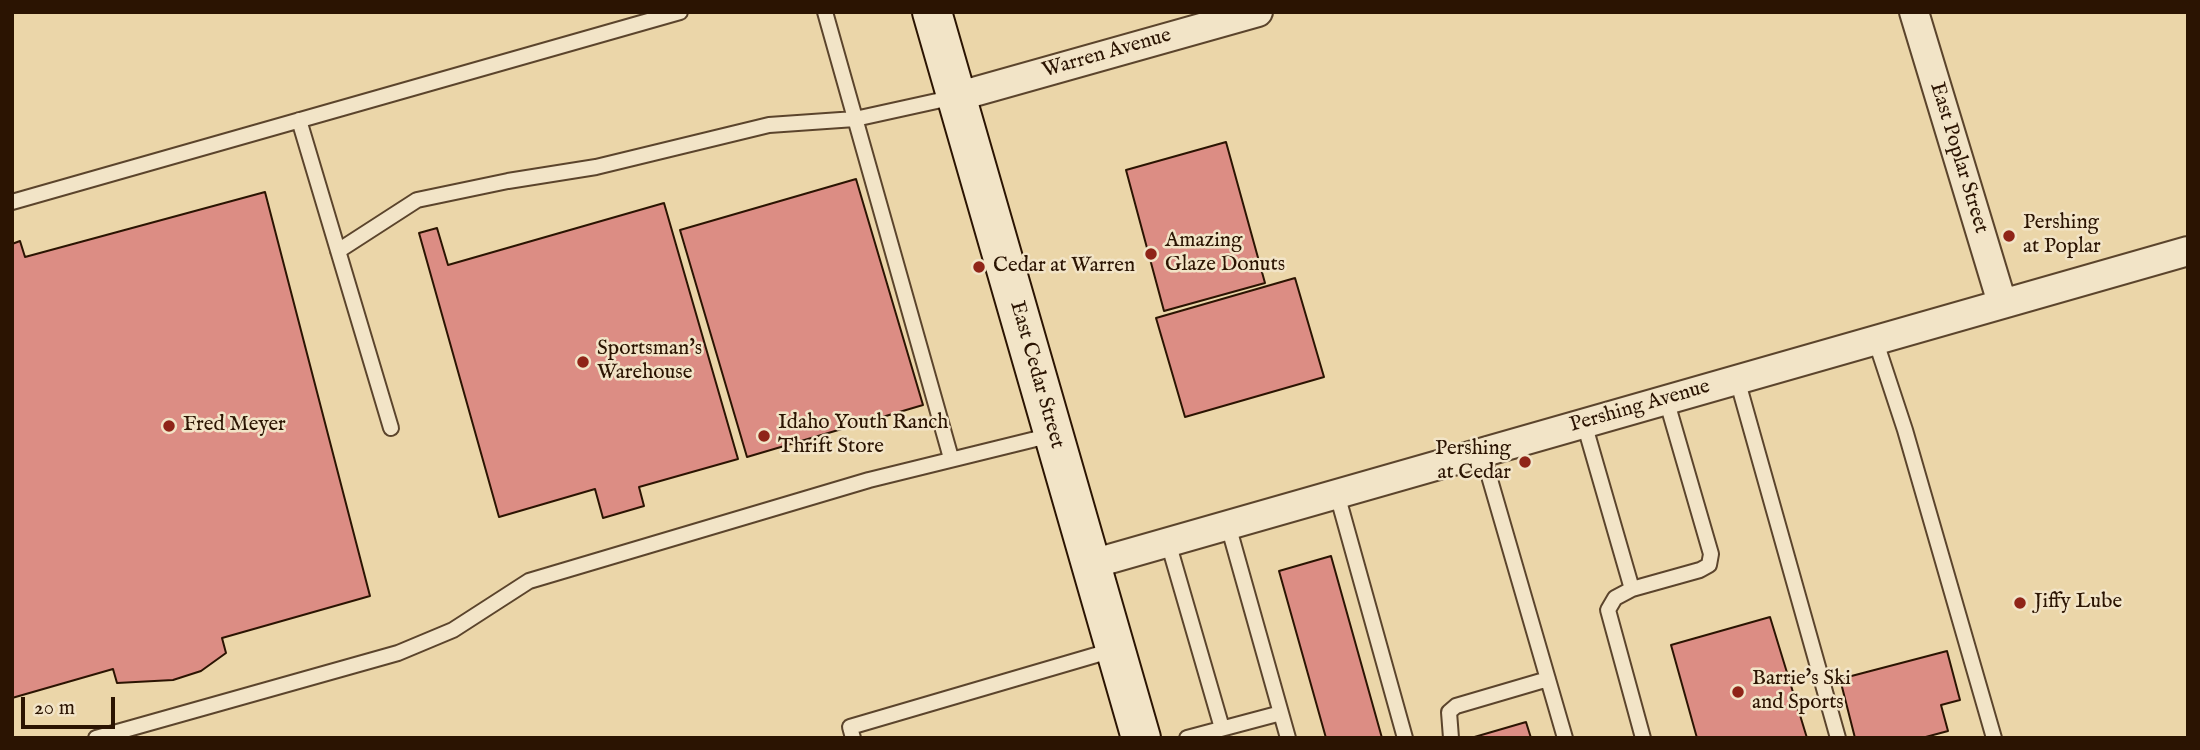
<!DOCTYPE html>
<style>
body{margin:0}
#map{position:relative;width:2200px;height:750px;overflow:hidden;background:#ebd6a9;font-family:"IM FELL English",serif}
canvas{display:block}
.frame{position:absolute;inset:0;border:14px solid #2b1402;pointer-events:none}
.scale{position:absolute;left:21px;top:697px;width:94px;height:32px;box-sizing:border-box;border:4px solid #2b1402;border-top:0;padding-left:9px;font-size:21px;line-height:24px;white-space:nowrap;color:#2b1402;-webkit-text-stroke:5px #f2e4c7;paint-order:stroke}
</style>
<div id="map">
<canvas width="2200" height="750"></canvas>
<div class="frame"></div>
<div class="scale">20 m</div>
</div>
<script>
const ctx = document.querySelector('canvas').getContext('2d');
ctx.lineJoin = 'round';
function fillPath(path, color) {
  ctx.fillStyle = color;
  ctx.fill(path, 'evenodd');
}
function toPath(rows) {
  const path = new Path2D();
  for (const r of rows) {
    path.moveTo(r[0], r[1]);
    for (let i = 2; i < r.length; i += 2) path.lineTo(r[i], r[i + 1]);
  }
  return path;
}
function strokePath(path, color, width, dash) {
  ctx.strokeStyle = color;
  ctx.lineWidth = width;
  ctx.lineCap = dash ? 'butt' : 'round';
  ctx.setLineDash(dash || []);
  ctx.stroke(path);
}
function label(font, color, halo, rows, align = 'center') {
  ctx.font = font + ' "IM FELL English",serif';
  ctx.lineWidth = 5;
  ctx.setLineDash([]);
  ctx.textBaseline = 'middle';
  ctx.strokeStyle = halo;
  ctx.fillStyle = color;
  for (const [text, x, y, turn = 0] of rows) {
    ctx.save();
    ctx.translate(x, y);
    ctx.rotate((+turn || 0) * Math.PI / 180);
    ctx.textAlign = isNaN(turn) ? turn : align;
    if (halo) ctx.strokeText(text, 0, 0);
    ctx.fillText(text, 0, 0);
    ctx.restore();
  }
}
const building = toPath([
 [1226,142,1265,283,1164,311,1126,170,1226,142],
 [856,179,923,405,747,457,680,230,856,179],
 [265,192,370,596,222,638,226,653,201,671,173,680,117,683,113,669,12,698,12,244,20,241,25,257,265,192],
 [664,203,738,459,639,487,644,506,603,518,595,489,499,517,419,233,437,228,448,265,664,203],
 [1295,278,1324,377,1185,417,1156,318,1295,278],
 [1331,556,1382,738,1326,738,1279,571,1331,556],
 [1770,617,1807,738,1697,738,1671,645,1770,617],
 [1947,651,1960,700,1941,705,1948,731,1922,738,1855,738,1840,679,1947,651],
 [1526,722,1531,738,1471,738,1526,722]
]);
const lane = toPath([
 [825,12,951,458],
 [299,120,391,428],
 [12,202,680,12],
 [338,251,417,200,508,181,596,167,769,125,855,119,955,97],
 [1875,339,1905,430,1994,738],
 [1737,379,1838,738],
 [1584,423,1632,589],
 [1482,452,1565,738],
 [1337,494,1405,738],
 [1228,525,1288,738],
 [1168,542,1222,728],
 [96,738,398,653,453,630,529,581,869,480,1052,435],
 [853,738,850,727,1113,650],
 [1187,738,1281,713],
 [1451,738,1449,712,1456,706,1548,679],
 [1643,738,1608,610,1615,598,1632,589,1700,570,1709,565,1711,554,1666,399]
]);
const street = toPath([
 [1914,12,2002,303],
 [956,97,1258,12],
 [1092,564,2188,251]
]);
const secondary = toPath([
 [932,12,1141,738]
]);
const markers = [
 [2009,236,7,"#8f2418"],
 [1151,254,7,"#8f2418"],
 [979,267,7,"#8f2418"],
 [583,362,7,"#8f2418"],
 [169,426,7,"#8f2418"],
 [764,436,7,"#8f2418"],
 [1525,462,7,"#8f2418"],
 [2020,603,7,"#8f2418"],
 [1738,692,7,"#8f2418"]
];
const streetNames = [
 ["Warren Avenue",1107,54,-16],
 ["East Poplar Street",1958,158,73],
 ["East Cedar Street",1036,375,74],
 ["Pershing Avenue",1640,407,-16]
];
const poiNames = [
 ["Pershing",2023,224],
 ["at Poplar",2023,248],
 ["Amazing",1165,242],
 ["Glaze Donuts",1165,266],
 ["Cedar at Warren",993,267],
 ["Sportsman's",597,350],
 ["Warehouse",597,374],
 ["Idaho Youth Ranch",778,424],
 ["Thrift Store",778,448],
 ["Fred Meyer",183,426],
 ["Pershing",1511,450,"right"],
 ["at Cedar",1511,474,"right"],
 ["Jiffy Lube",2034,603],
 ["Barrie's Ski",1752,680],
 ["and Sports",1752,704]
];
fillPath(building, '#dc8d84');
strokePath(building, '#2b1402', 2);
strokePath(lane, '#5b442c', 18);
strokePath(street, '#5b442c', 32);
strokePath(secondary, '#2b1402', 42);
strokePath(lane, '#f2e4c7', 14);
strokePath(street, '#f2e4c7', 28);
strokePath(secondary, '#f2e4c7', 38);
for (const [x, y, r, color] of markers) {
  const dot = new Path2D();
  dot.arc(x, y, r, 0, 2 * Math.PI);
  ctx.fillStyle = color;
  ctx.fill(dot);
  strokePath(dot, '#f2e4c7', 2.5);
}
label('21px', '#2b1402', '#f2e4c7', streetNames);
label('21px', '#2b1402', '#f2e4c7', poiNames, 'left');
</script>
